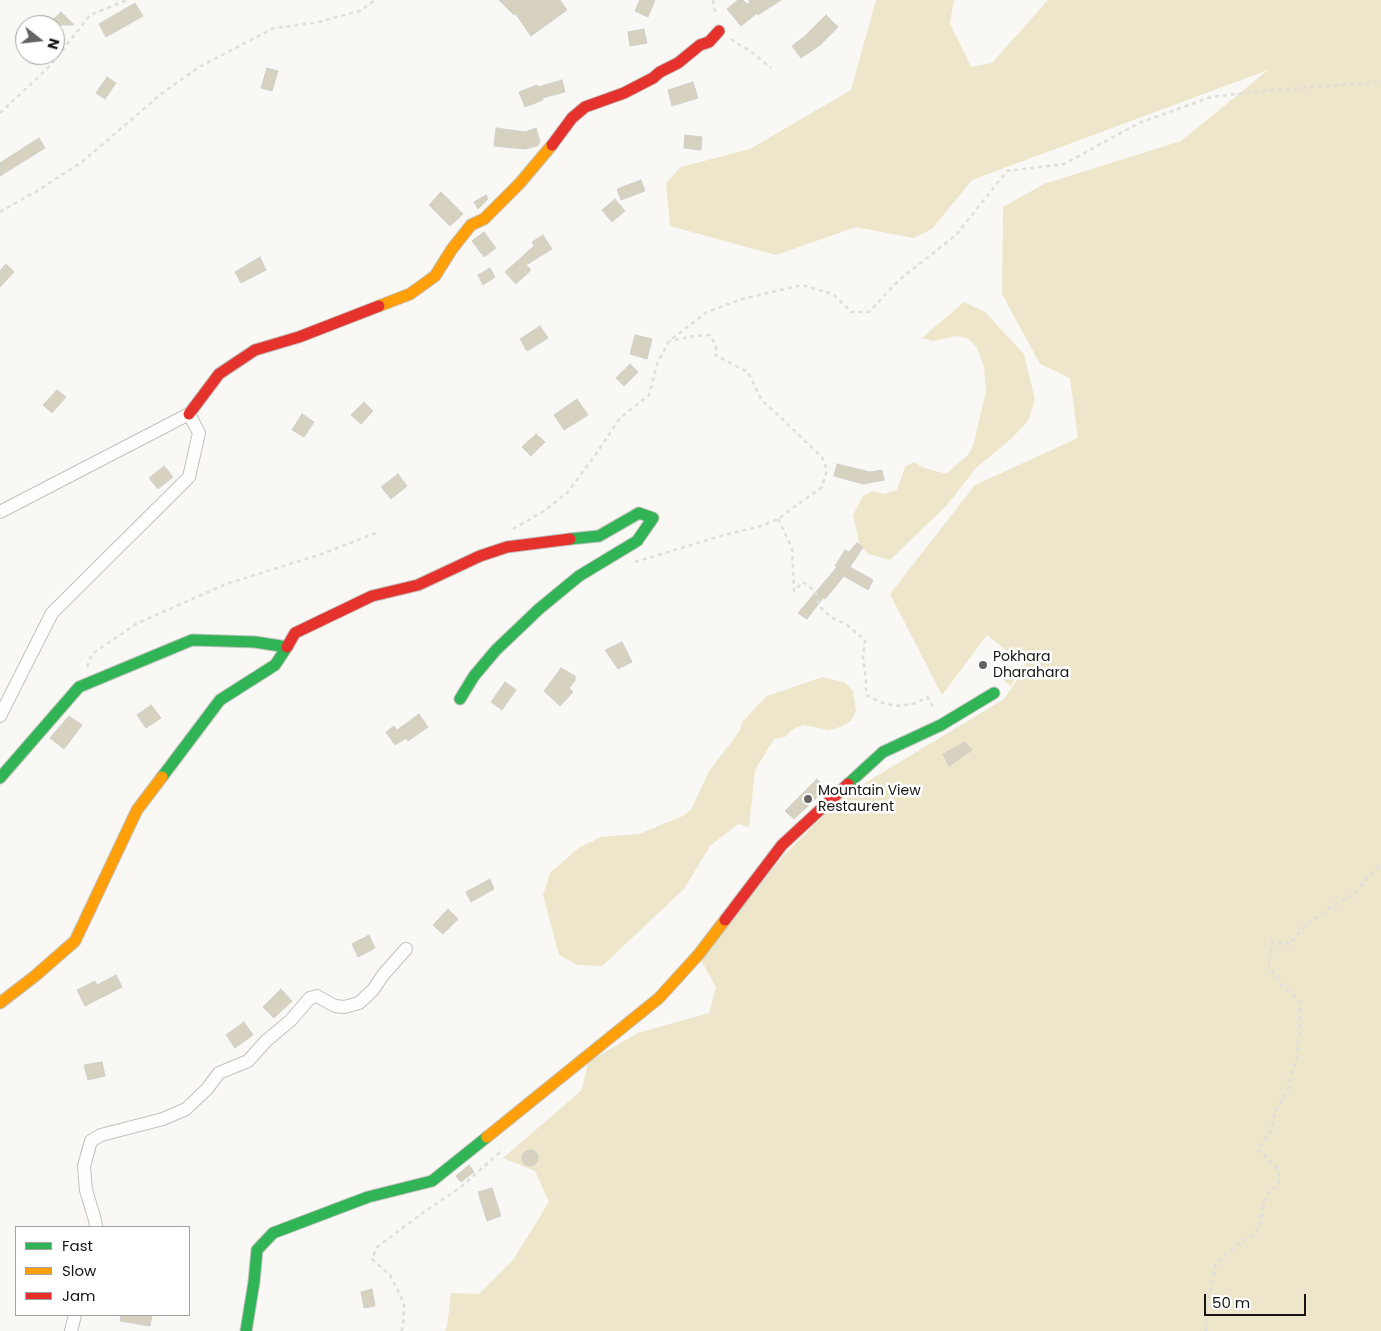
<!DOCTYPE html>
<style>
body{margin:0}
#map{position:relative;width:1381px;height:1331px;overflow:hidden;background:#f9f8f4;font-family:Poppins,sans-serif}
canvas{display:block}
.legend{position:absolute;left:15px;top:1226px;width:175px;height:90px;box-sizing:border-box;background:#fff;border:1px solid #a2a1a1;margin:0;padding:6px 9px;list-style:none;font-size:15px;color:#161513}
.legend li{display:flex;align-items:center;gap:10px;height:25px}
.legend b{width:25px;border:1px solid #a2a1a1}
.north{position:absolute;left:15px;top:15px;width:50px;height:50px;box-sizing:border-box;background:#fff;border:1px solid #a2a1a1;border-radius:50%;rotate:106deg;font-size:14px;font-weight:700;line-height:20px;text-align:center;color:#161513}
.north::after{content:'';display:block;margin:auto;width:18px;height:22px;background:#656462;clip-path:polygon(50% 0,100% 100%,50% 72%,0 100%)}
.scale{position:absolute;left:1204px;top:1294px;width:102px;height:22px;box-sizing:border-box;border:2px solid #161513;border-top:0;padding-left:6px;font-size:15px;line-height:18px;white-space:nowrap;color:#161513;-webkit-text-stroke:4px #fff;paint-order:stroke}
</style>
<div id="map">
<canvas width="1381" height="1331"></canvas>
<ul class="legend">
<li><b style="height:6px;background:#30b455"></b>Fast</li>
<li><b style="height:6px;background:#ff9f0a"></b>Slow</li>
<li><b style="height:6px;background:#e5322d"></b>Jam</li>
</ul>
<div class="north">N</div>
<div class="scale">50 m</div>
</div>
<script>
const ctx = document.querySelector('canvas').getContext('2d');
ctx.lineJoin = 'round';
function fillPath(path, color) {
  ctx.fillStyle = color;
  ctx.fill(path, 'evenodd');
}
function toPath(rows) {
  const path = new Path2D();
  for (const r of rows) {
    if (r.length === 3) {
      path.moveTo(r[0] + r[2], r[1]);
      path.arc(r[0], r[1], r[2], 0, 2 * Math.PI);
      continue;
    }
    path.moveTo(r[0], r[1]);
    for (let i = 2; i < r.length; i += 2) path.lineTo(r[i], r[i + 1]);
  }
  return path;
}
function strokePath(path, color, width, dash) {
  ctx.strokeStyle = color;
  ctx.lineWidth = width;
  ctx.lineCap = dash ? 'butt' : 'round';
  ctx.setLineDash(dash || []);
  ctx.stroke(path);
}
function label(font, color, halo, rows, align = 'center') {
  ctx.font = font + ' Poppins,sans-serif';
  ctx.lineWidth = 5;
  ctx.setLineDash([]);
  ctx.textBaseline = 'middle';
  ctx.strokeStyle = halo;
  ctx.fillStyle = color;
  for (const [text, x, y, turn = 0] of rows) {
    ctx.save();
    ctx.translate(x, y);
    ctx.rotate((+turn || 0) * Math.PI / 180);
    ctx.textAlign = isNaN(turn) ? turn : align;
    if (halo) ctx.strokeText(text, 0, 0);
    ctx.fillText(text, 0, 0);
    ctx.restore();
  }
}
const green = toPath([
 [876,0,954,0,950,23,971,67,992,63,1048,0,1381,0,1381,1331,445,1331,447,1327,451,1293,479,1294,513,1260,549,1202,535,1171,503,1158,582,1090,588,1062,638,1033,709,1013,716,987,701,960,783,856,842,797,1004,699,1026,666,987,635,942,695,890,594,975,485,1078,438,1070,378,1040,364,1002,294,1003,207,1044,184,1181,141,1268,70,972,180,932,229,913,238,856,227,776,255,670,226,666,183,681,167,750,149,851,90],
 [964,302,985,312,1024,354,1035,400,1028,421,1012,438,976,468,947,505,890,560,868,554,860,546,853,515,863,496,873,491,885,494,897,490,905,467,914,462,924,468,946,474,968,455,973,446,986,391,984,367,976,346,967,338,956,336,933,341,922,338],
 [1002,670,1018,672,1011,686,999,676],
 [823,677,845,683,853,691,856,711,851,721,840,727,829,730,804,725,793,729,785,737,774,739,755,770,749,827,738,824,710,846,684,889,602,966,578,965,559,955,543,895,550,873,577,849,601,837,639,834,683,816,692,808,709,771,739,732,743,721,767,696]
]);
const building = toPath([
 [499,0,560,0,567,10,531,36,515,13,514,15,499,0],
 [640,0,655,0,648,17,635,11,640,0],
 [738,0,743,0,747,4,750,2,749,0,781,0,758,15,757,13,741,26,727,9,738,0],
 [135,3,143,16,106,37,99,24,135,3],
 [61,12,74,25,47,25,61,12],
 [826,15,838,27,820,45,801,58,792,46,805,36,826,15],
 [644,29,647,43,630,46,628,32,644,29],
 [267,68,278,71,272,91,261,88,267,68],
 [107,77,116,83,105,99,96,93,107,77],
 [562,80,565,92,542,98,543,100,525,107,519,92,537,85,538,87,562,80],
 [693,82,698,98,672,106,668,90,693,82],
 [496,128,525,132,536,128,540,142,537,146,525,149,494,146,496,128],
 [685,135,702,137,701,150,684,148,685,135],
 [39,138,45,148,0,176,0,163,39,138],
 [641,180,645,191,621,200,617,189,641,180],
 [441,192,463,214,450,226,429,205,441,192],
 [486,195,488,199,478,209,474,202,486,195],
 [615,199,625,211,612,222,602,210,615,199],
 [484,232,496,248,484,257,472,241,484,232],
 [543,235,552,249,526,265,531,270,516,284,505,272,534,246,532,242,543,235],
 [260,257,266,270,241,283,235,272,260,257],
 [6,264,14,272,0,287,0,271,6,264],
 [490,268,495,277,483,285,478,275,490,268],
 [540,326,548,338,527,351,520,339,540,326],
 [635,335,652,339,647,359,630,354,635,335],
 [630,364,638,372,624,386,616,378,630,364],
 [57,390,66,397,52,413,43,405,57,390],
 [577,399,588,415,564,430,554,415,577,399],
 [364,402,373,411,361,424,351,415,364,402],
 [302,414,314,422,304,437,292,430,302,414],
 [536,434,545,442,531,456,522,447,536,434],
 [837,464,870,472,882,470,884,480,863,484,834,476,837,464],
 [164,466,173,477,158,489,149,478,164,466],
 [398,474,407,486,391,499,381,487,398,474],
 [857,543,863,547,850,567,873,580,868,590,844,576,825,599,823,598,807,619,798,613,837,567,835,566,845,550,849,552,857,543],
 [622,642,632,662,618,669,605,650,622,642],
 [561,668,575,676,575,681,569,688,573,692,560,706,544,691,561,668],
 [505,682,516,690,502,710,491,702,505,682],
 [151,705,161,718,146,728,137,715,151,705],
 [419,714,428,727,408,741,406,738,395,745,386,732,394,726,397,730,419,714],
 [69,716,82,725,64,749,50,738,69,716],
 [965,742,972,750,949,766,943,754,965,742],
 [817,779,826,789,794,819,785,811,817,779],
 [490,879,494,889,471,902,466,892,490,879],
 [448,909,458,919,443,934,433,925,448,909],
 [369,935,375,948,358,957,352,944,369,935],
 [116,975,122,987,85,1006,77,990,95,981,97,985,116,975],
 [281,989,292,1001,274,1018,263,1007,281,989],
 [244,1022,253,1035,235,1048,226,1035,244,1022],
 [102,1062,105,1076,88,1080,84,1065,102,1062],
 [530,1158,8],
 [469,1165,474,1172,461,1182,456,1176,469,1165],
 [492,1188,501,1216,487,1221,478,1192,492,1188],
 [372,1289,375,1306,364,1308,361,1292,372,1289],
 [121,1315,152,1315,150,1326,120,1321,121,1315]
]);
const path = toPath([
 [713,0,716,16],
 [731,39,753,53,771,68],
 [0,113,50,66,90,15,127,0],
 [0,212,40,189,82,162,161,94,199,67,274,28,314,23,360,11,375,0],
 [778,519,792,548,794,591,803,582,815,591,820,607,831,617,847,625,860,636,865,639,863,658,866,680,866,695,885,704,900,706,917,703,927,697,935,710],
 [513,529,544,511,567,493,596,454,620,418,649,395,657,364,669,341,707,312,742,299,802,285,833,294,851,312,869,312,898,281,956,235,1007,171,1064,164,1139,123,1211,97,1263,91,1381,82],
 [635,562,724,535,758,527,778,519,822,487,827,470,822,457,761,399,748,372,715,355,716,346,710,335,694,336,670,341],
 [87,667,92,654,136,624,226,584,319,555,376,533],
 [401,1331,403,1327,404,1303,390,1275,372,1259,377,1247,424,1212,461,1187,500,1152,499,1148],
 [1206,1331,1206,1312,1216,1262,1260,1228,1262,1212,1266,1195,1279,1185,1278,1169,1257,1149,1270,1133,1277,1108,1287,1091,1297,1056,1300,1023,1299,1001,1282,985,1269,968,1272,941,1289,944,1307,924,1328,909,1354,894,1381,862]
]);
const street = toPath([
 [0,512,189,414,199,433,189,477,52,613,0,716],
 [96,1227,95,1220,86,1190,84,1166,91,1141,101,1135,163,1119,186,1109,207,1089,219,1073,248,1061,266,1041,291,1020,310,998,317,996,335,1006,344,1007,359,1003,373,990,383,975,406,949],
 [71,1331,75,1315]
]);
const fast = toPath([
 [460,699,474,676,496,650,539,609,579,576,637,541,653,518,639,513,599,536,570,539],
 [0,778,79,687,192,640,255,642,287,647,275,665,220,700,162,777],
 [848,784,883,752,941,725,994,693],
 [246,1331,254,1282,257,1250,273,1233,368,1197,432,1181,487,1137]
]);
const slow = toPath([
 [379,306,410,294,435,276,452,249,471,225,484,219,520,183,552,145],
 [0,1003,35,976,75,941,137,810,162,777],
 [487,1137,659,998,699,954,725,920]
]);
const jam = toPath([
 [552,145,572,118,585,107,624,93,653,78,660,72,678,63,700,45,709,42,719,31],
 [189,414,219,374,255,350,299,337,379,306],
 [287,647,295,633,372,596,418,585,480,556,507,547,570,539],
 [725,920,782,845,848,784]
]);
const markers = [
 [983,665,5,"#656462"],
 [808,799,5,"#656462"]
];
const poiNames = [
 ["Pokhara",993,657],
 ["Dharahara",993,673],
 ["Mountain View",818,791],
 ["Restaurent",818,807]
];
fillPath(green, '#ede6ca');
fillPath(building, '#d6d2bf');
strokePath(building, '#d0cfcc', 1);
strokePath(street, '#c1c1be', 14);
strokePath(fast, '#c1c1be', 13);
strokePath(slow, '#c1c1be', 13);
strokePath(jam, '#c1c1be', 13);
strokePath(path, '#dededc', 2.5, [4, 4]);
strokePath(street, '#fefefd', 12);
strokePath(fast, '#30b455', 11);
strokePath(slow, '#ff9f0a', 11);
strokePath(jam, '#e5322d', 11);
for (const [x, y, r, color] of markers) {
  const dot = new Path2D();
  dot.arc(x, y, r, 0, 2 * Math.PI);
  ctx.fillStyle = color;
  ctx.fill(dot);
  strokePath(dot, '#fff', 2);
}
label('14px', '#161513', '#fff', poiNames, 'left');
</script>
